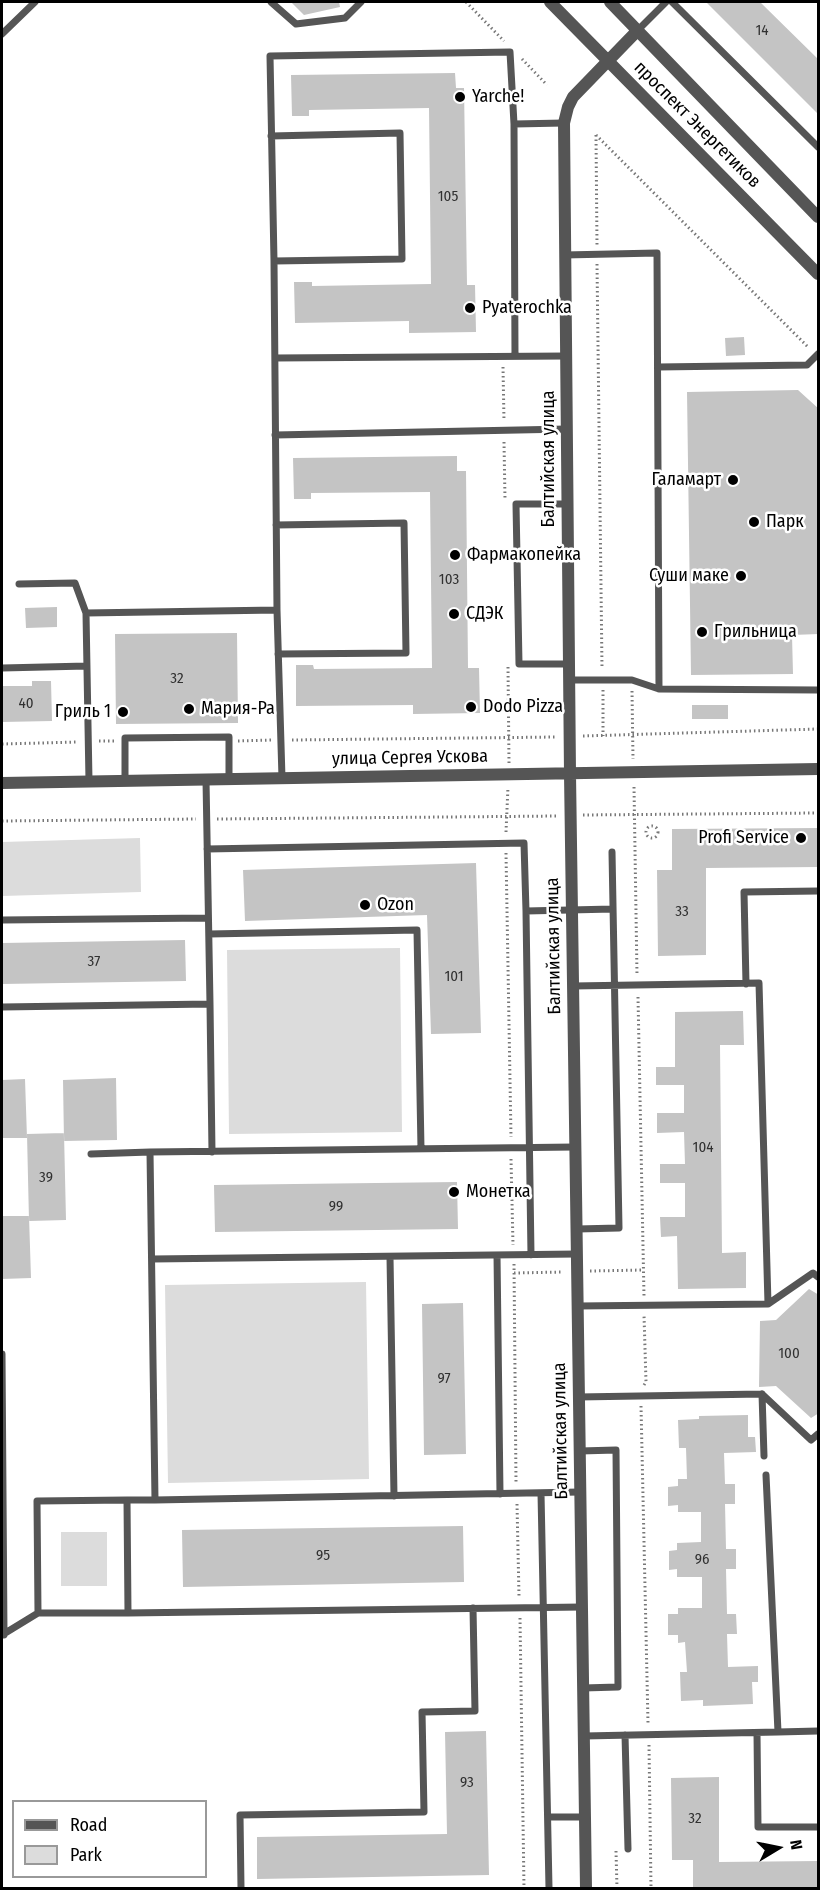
<!DOCTYPE html>
<meta charset="utf-8">
<style>
body{margin:0}
#map{position:relative;width:820px;height:1890px;overflow:hidden;background:#fff;font-family:"Fira Sans Condensed",sans-serif}
canvas{display:block}
.frame{position:absolute;inset:0;border:3px solid #000;pointer-events:none}
.legend{position:absolute;left:12px;top:1800px;width:195px;height:78px;box-sizing:border-box;background:#fff;border:2px solid #999;margin:0;padding:8px 10px;list-style:none;font-size:18px;color:#000}
.legend li{display:flex;align-items:center;gap:12px;height:30px}
.legend b{width:30px;border:2px solid #999}
.north{position:absolute;left:748px;top:1818px;width:60px;height:60px;-webkit-text-stroke:4px #fff;paint-order:stroke;rotate:80deg;font-size:16px;font-weight:700;line-height:24px;text-align:center;color:#000}
.north::after{content:'';display:block;margin:auto;width:21px;height:27px;background:#000;clip-path:polygon(50% 0,100% 100%,50% 72%,0 100%)}
</style>
<div id="map">
<canvas width="820" height="1890"></canvas>
<div class="frame"></div>
<ul class="legend">
<li><b style="height:8px;background:#555"></b>Road</li>
<li><b style="height:16px;background:#dcdcdc"></b>Park</li>
</ul>
<div class="north">N</div>
</div>
<script>
const ctx = document.querySelector('canvas').getContext('2d');
ctx.lineJoin = 'round';
function fillPath(path, color) {
  ctx.fillStyle = color;
  ctx.fill(path, 'evenodd');
}
function toPath(rows) {
  const path = new Path2D();
  for (const r of rows) {
    if (r.length === 3) {
      path.moveTo(r[0] + r[2], r[1]);
      path.arc(r[0], r[1], r[2], 0, 2 * Math.PI);
      continue;
    }
    path.moveTo(r[0], r[1]);
    for (let i = 2; i < r.length; i += 2) path.lineTo(r[i], r[i + 1]);
  }
  return path;
}
function strokePath(path, color, width, dash) {
  ctx.strokeStyle = color;
  ctx.lineWidth = width;
  ctx.lineCap = dash ? 'butt' : 'round';
  ctx.setLineDash(dash || []);
  ctx.stroke(path);
}
function label(font, color, halo, rows, align = 'center') {
  ctx.font = font + ' "Fira Sans Condensed",sans-serif';
  ctx.lineWidth = 5;
  ctx.setLineDash([]);
  ctx.textBaseline = 'middle';
  ctx.strokeStyle = halo;
  ctx.fillStyle = color;
  for (const [text, x, y, turn = 0] of rows) {
    ctx.save();
    ctx.translate(x, y);
    ctx.rotate((+turn || 0) * Math.PI / 180);
    ctx.textAlign = isNaN(turn) ? turn : align;
    if (halo) ctx.strokeText(text, 0, 0);
    ctx.fillText(text, 0, 0);
    ctx.restore();
  }
}
const green = toPath([
 [140,838,141,892,2,896,2,842],
 [400,948,402,1132,229,1134,227,950],
 [366,1282,369,1479,168,1483,165,1285],
 [61,1532,107,1532,107,1586,61,1586]
]);
const building = toPath([
 [291,2,339,2,340,7,304,15],
 [706,2,760,2,819,60,819,115],
 [455,73,456,88,464,88,467,285,475,285,476,332,409,333,409,321,295,323,294,282,312,282,312,286,431,284,429,108,309,110,309,116,292,116,291,75],
 [744,337,745,355,726,356,725,338],
 [798,390,819,409,819,634,792,635,793,674,691,675,687,392],
 [457,456,457,471,466,471,468,668,479,668,480,713,413,714,413,705,296,706,296,665,313,665,314,669,432,668,430,492,311,493,311,499,294,499,293,458],
 [57,607,57,627,26,628,25,608],
 [237,633,238,723,116,724,115,634],
 [32,681,51,681,52,721,2,722,2,686,32,686],
 [692,705,728,705,728,719,692,719],
 [819,828,819,867,706,868,706,955,658,956,657,870,672,870,672,829],
 [476,863,481,1033,431,1034,427,915,245,921,243,870],
 [185,940,186,981,2,984,2,943],
 [743,1011,744,1045,720,1045,722,1253,746,1252,746,1288,678,1289,677,1236,661,1237,660,1217,685,1217,685,1183,660,1183,660,1164,685,1164,684,1132,657,1133,657,1113,684,1113,684,1085,656,1085,656,1067,675,1067,675,1012],
 [116,1078,117,1140,64,1141,63,1080],
 [25,1079,27,1138,2,1138,2,1080],
 [64,1133,66,1220,29,1221,27,1134],
 [457,1182,458,1229,215,1232,214,1185],
 [2,1216,29,1216,31,1278,2,1279],
 [809,1289,819,1295,819,1413,811,1418,776,1386,759,1387,760,1321,776,1320],
 [463,1303,466,1454,424,1455,422,1304],
 [748,1415,748,1437,755,1437,756,1452,724,1453,725,1484,735,1484,735,1504,725,1504,726,1549,736,1549,736,1569,726,1569,727,1614,736,1614,737,1634,727,1634,728,1667,758,1666,758,1682,752,1682,753,1704,703,1706,703,1700,681,1701,680,1672,687,1672,685,1642,678,1643,678,1635,668,1635,668,1614,678,1614,678,1608,702,1608,702,1577,677,1577,677,1569,669,1570,669,1551,677,1550,677,1543,701,1542,701,1512,678,1512,678,1505,668,1506,668,1487,678,1486,678,1479,687,1479,686,1448,679,1448,678,1420,699,1419,699,1416],
 [463,1526,464,1582,183,1587,182,1530],
 [486,1731,489,1875,257,1879,257,1837,447,1834,445,1732],
 [719,1777,719,1862,819,1861,819,1887,693,1888,693,1860,672,1860,671,1778]
]);
const path = toPath([
 [466,2,504,41],
 [522,59,547,85],
 [596,135,597,245],
 [596,135,809,348],
 [597,264,602,668],
 [503,367,504,421],
 [504,442,505,499],
 [508,667,509,763],
 [603,690,603,736],
 [632,691,633,759],
 [583,736,818,729],
 [292,740,556,737],
 [99,741,114,741],
 [238,741,271,740],
 [2,744,78,742],
 [634,787,637,975],
 [583,815,818,813],
 [217,819,559,816],
 [2,821,196,819],
 [652,832,6],
 [506,832,508,787],
 [506,853,511,1137],
 [638,997,644,1296],
 [511,1159,513,1245],
 [514,1264,516,1482],
 [590,1271,643,1270],
 [514,1273,563,1272],
 [644,1385,646,1382,644,1315],
 [641,1406,648,1723],
 [517,1504,519,1596],
 [520,1618,524,1888],
 [649,1745,651,1888],
 [616,1851,617,1888]
]);
const lane = toPath([
 [271,2,296,24,345,18,361,2],
 [672,2,818,147],
 [638,30,666,2],
 [2,34,35,2],
 [514,124,564,123],
 [271,136,400,133,402,259,274,261],
 [564,255,657,253,659,689],
 [275,358,566,356],
 [658,367,807,365,818,354],
 [275,435,567,429],
 [567,504,516,504,519,664,569,664],
 [276,525,404,523,406,653,278,654],
 [19,584,75,583,86,613],
 [2,668,87,666],
 [569,680,632,680,659,689,818,690],
 [282,778,277,610,274,261,270,56,510,52,514,124,515,356],
 [89,781,86,613,277,610],
 [125,781,125,738,229,737,229,779],
 [207,849,524,843,526,911],
 [2,920,208,918],
 [209,934,417,930,421,1149],
 [746,984,744,892,818,891],
 [573,986,759,983,768,1304],
 [210,1004,212,1152],
 [2,1007,210,1004,206,780],
 [575,1147,150,1152,155,1500,127,1500,128,1613,582,1607],
 [91,1154,150,1152],
 [577,1229,619,1228,612,852],
 [497,1255,500,1494],
 [531,1255,526,911,613,909],
 [390,1257,394,1496],
 [152,1259,577,1254],
 [578,1306,768,1304,813,1273,818,1277],
 [2,1354,4,1635],
 [762,1394,811,1440,818,1434],
 [578,1397,762,1394,764,1456],
 [580,1451,616,1450,618,1687,583,1688],
 [541,1493,549,1888],
 [127,1500,37,1501,38,1613,128,1613],
 [155,1500,580,1492],
 [2,1635,38,1613],
 [778,1732,818,1731],
 [757,1733,758,1827,818,1827],
 [625,1735,628,1849],
 [584,1736,778,1732,766,1475],
 [548,1817,585,1817],
 [241,1888,240,1815,424,1812,422,1712,475,1711,473,1608]
]);
const street = toPath([
 [550,2,818,274],
 [610,2,818,217],
 [2,783,818,769],
 [586,1888,570,774,564,123,568,107,573,97,638,30]
]);
const markers = [
 [460,97,6,"#000"],
 [470,308,6,"#000"],
 [733,480,6,"#000"],
 [754,522,6,"#000"],
 [455,555,6,"#000"],
 [741,576,6,"#000"],
 [454,614,6,"#000"],
 [702,632,6,"#000"],
 [471,707,6,"#000"],
 [189,709,6,"#000"],
 [123,712,6,"#000"],
 [801,838,6,"#000"],
 [365,905,6,"#000"],
 [454,1192,6,"#000"]
];
const numberNames = [
 ["14",762,31],
 ["105",448,197],
 ["103",449,580],
 ["32",177,679],
 ["40",26,704],
 ["33",682,912],
 ["37",94,962],
 ["101",454,977],
 ["104",703,1148],
 ["39",46,1178],
 ["99",336,1207],
 ["100",789,1354],
 ["97",444,1379],
 ["95",323,1556],
 ["96",702,1560],
 ["93",467,1783],
 ["32",695,1819]
];
const poiNames = [
 ["Yarche!",472,97],
 ["Pyaterochka",482,308],
 ["Галамарт",721,480,"right"],
 ["Парк",766,522],
 ["Фармакопейка",467,555],
 ["Суши маке",729,576,"right"],
 ["СДЭК",466,614],
 ["Грильница",714,632],
 ["Dodo Pizza",483,707],
 ["Мария-Ра",201,709],
 ["Гриль 1",111,712,"right"],
 ["Profi Service",789,838,"right"],
 ["Ozon",377,905],
 ["Монетка",466,1192]
];
const streetNames = [
 ["проспект Энергетиков",697,125,45],
 ["Балтийская улица",549,459,-90],
 ["улица Сергея Ускова",410,758,-1],
 ["Балтийская улица",554,946,-91],
 ["Балтийская улица",561,1431,-91]
];
fillPath(green, '#dcdcdc');
fillPath(building, '#c4c4c4');
strokePath(path, '#777', 3, [1.5, 3]);
strokePath(lane, '#555', 7);
strokePath(street, '#555', 12);
for (const [x, y, r, color] of markers) {
  const dot = new Path2D();
  dot.arc(x, y, r, 0, 2 * Math.PI);
  ctx.fillStyle = color;
  ctx.fill(dot);
  strokePath(dot, '#fff', 2);
}
label('15px', '#313131', null, numberNames);
label('18px', '#000', '#fff', poiNames, 'left');
label('18px', '#000', '#fff', streetNames);
</script>
